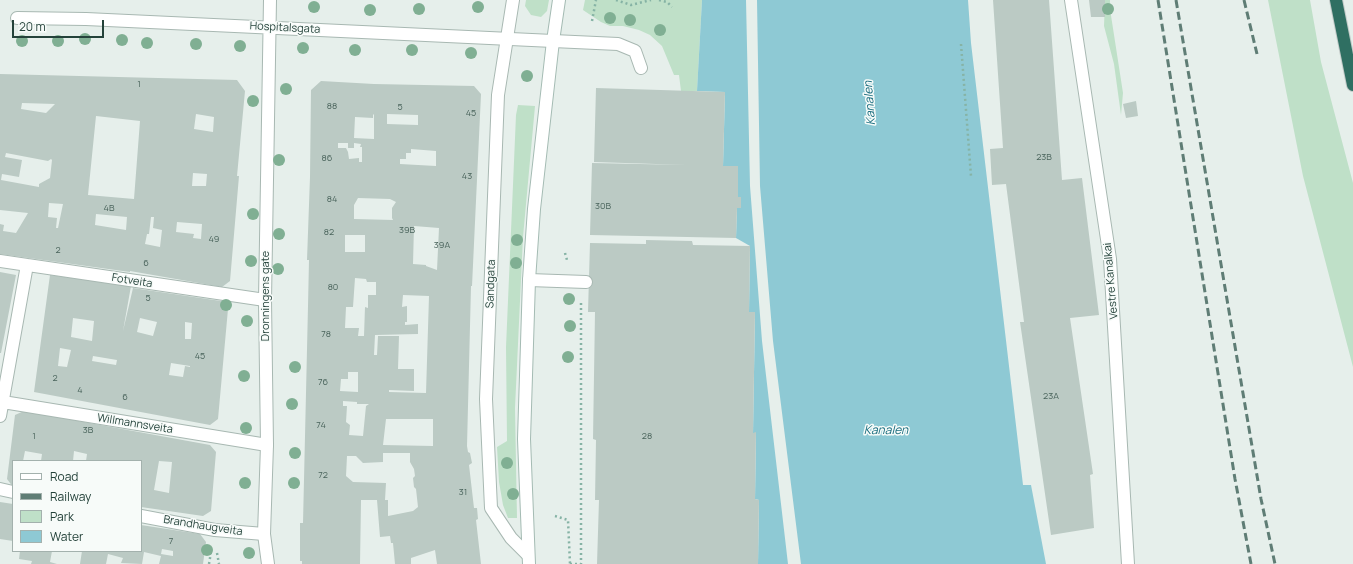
<!DOCTYPE html>
<style>
body{margin:0}
#map{position:relative;width:1353px;height:564px;overflow:hidden;background:#e6efeb;font-family:Manrope,sans-serif}
canvas{display:block}
.legend{position:absolute;left:12px;top:460px;width:130px;height:92px;box-sizing:border-box;background:#f7fbf9;border:1px solid #a3b1ad;margin:0;padding:5px 7px;list-style:none;font-size:12px;color:#24423a}
.legend li{display:flex;align-items:center;gap:8px;height:20px}
.legend b{width:20px;border:1px solid #a3b1ad}
.scale{position:absolute;left:12px;top:20px;width:92px;height:18px;box-sizing:border-box;border:2px solid #24423a;border-top:0;padding-left:5px;font-size:12px;line-height:14px;white-space:nowrap;color:#24423a;-webkit-text-stroke:3px #f7fbf9;paint-order:stroke}
</style>
<div id="map">
<canvas width="1353" height="564"></canvas>
<ul class="legend">
<li><b style="height:5px;background:#fff"></b>Road</li>
<li><b style="height:5px;background:#5f7d75"></b>Railway</li>
<li><b style="height:11px;background:#bfe0c8"></b>Park</li>
<li><b style="height:11px;background:#8ec9d4"></b>Water</li>
</ul>
<div class="scale">20 m</div>
</div>
<script>
const ctx = document.querySelector('canvas').getContext('2d');
ctx.lineJoin = 'round';
function fillPath(path, color) {
  ctx.fillStyle = color;
  ctx.fill(path, 'evenodd');
}
function toPath(rows) {
  const path = new Path2D();
  for (const r of rows) {
    path.moveTo(r[0], r[1]);
    for (let i = 2; i < r.length; i += 2) path.lineTo(r[i], r[i + 1]);
  }
  return path;
}
function strokePath(path, color, width, dash) {
  ctx.strokeStyle = color;
  ctx.lineWidth = width;
  ctx.lineCap = dash ? 'butt' : 'round';
  ctx.setLineDash(dash || []);
  ctx.stroke(path);
}
function label(font, color, halo, rows, align = 'center') {
  ctx.font = font + ' Manrope,sans-serif';
  ctx.lineWidth = 3;
  ctx.setLineDash([]);
  ctx.textBaseline = 'middle';
  ctx.strokeStyle = halo;
  ctx.fillStyle = color;
  for (const [text, x, y, turn = 0] of rows) {
    ctx.save();
    ctx.translate(x, y);
    ctx.rotate((+turn || 0) * Math.PI / 180);
    ctx.textAlign = isNaN(turn) ? turn : align;
    if (halo) ctx.strokeText(text, 0, 0);
    ctx.fillText(text, 0, 0);
    ctx.restore();
  }
}
const green = toPath([
 [526,0,549,0,547,11,541,17,531,15,525,6],
 [585,0,702,0,697,91,681,91,679,75,674,75,662,46,650,35,639,30,623,26,610,26,601,22,583,10],
 [1105,0,1110,0,1110,9,1123,93,1121,115,1114,64,1104,26],
 [1268,0,1310,0,1321,62,1353,183,1353,367,1303,176],
 [518,105,535,106,523,237,515,408,517,518,508,518,503,505,499,482,497,447,507,441,506,347,516,115]
]);
const water = toPath([
 [702,0,968,0,971,43,1023,485,1031,485,1046,564,758,564,759,500,755,499,756,433,753,433,755,312,749,312,750,246,736,238,737,208,741,207,741,197,738,197,738,166,723,166,725,92,697,91]
]);
const pier = toPath([
 [746,0,757,0,760,186,773,341,801,564,788,564,762,341,750,186]
]);
const building = toPath([
 [993,0,1049,0,1062,180,1082,178,1099,315,1070,318,1093,474,1090,475,1094,528,1051,535,1020,322,1024,322,1006,184,992,185,990,149,1003,148],
 [1089,0,1105,0,1105,17,1091,17],
 [0,74,237,80,245,91,237,176,239,176,230,281,222,287,130,271,130,272,0,254,0,224,4,225,3,231,16,233,28,213,0,210],
 [22,103,55,104,46,113,21,109],
 [196,114,214,117,213,132,194,129],
 [96,116,140,121,134,199,88,195],
 [6,153,48,161,51,159,52,160,50,178,39,184,39,187,1,180,2,174,19,177,22,160,5,157],
 [193,173,207,174,206,186,192,186],
 [49,203,63,204,58,228,56,228,57,218,48,217],
 [96,214,127,217,126,230,95,225],
 [151,217,154,217,153,228,162,230,160,247,145,244,147,234,149,234],
 [177,222,202,224,201,239,193,238,194,234,176,232],
 [321,81,374,84,474,86,481,94,472,286,471,286,467,446,468,452,470,453,472,463,469,465,474,508,477,508,478,519,476,520,481,564,437,564,435,550,411,558,411,564,395,564,393,543,391,543,390,536,380,537,377,500,361,500,360,564,302,564,302,561,300,561,300,523,303,523,308,306,309,260,307,260,310,177,311,90],
 [374,114,374,139,354,138,355,117,373,118,373,115],
 [387,114,418,115,418,125,387,124],
 [338,143,348,143,348,148,354,148,354,143,361,144,360,147,362,147,362,162,359,162,359,158,349,159,348,152,346,148,338,148],
 [411,149,436,151,436,166,400,164,400,159,406,159,406,153,411,153],
 [358,198,390,199,396,202,392,208,392,218,393,220,354,219,354,205],
 [414,226,439,228,437,270,426,266,426,265,413,264],
 [345,235,365,235,365,252,345,252],
 [355,278,366,279,367,282,376,282,376,295,368,295,368,308,365,307,364,336,358,336,359,328,345,328,346,307,353,307],
 [403,295,429,296,426,393,389,392,389,390,414,391,414,369,398,369,399,336,378,336,377,355,374,355,375,335,418,334,418,324,405,325,405,322,407,322,407,306,402,307],
 [348,372,358,372,358,392,340,391,341,379,348,379],
 [343,401,357,402,357,404,369,404,366,406,363,436,349,435,350,425,346,422,347,406,343,406],
 [386,419,433,419,433,446,383,445],
 [383,453,410,453,410,462,414,469,415,476,413,478,414,487,416,489,418,507,413,511,388,516,388,500,385,500,386,483,353,482,346,476,347,456,356,456,363,463,383,462],
 [596,88,725,92,723,166,738,166,738,197,741,197,741,208,737,208,736,238,590,235,592,163,687,165,594,162],
 [1136,101,1138,116,1126,118,1123,104],
 [646,240,692,241,693,245,750,246,749,312,755,312,753,433,756,432,755,499,759,500,758,564,597,564,599,500,595,500,596,440,593,439,595,312,588,312,590,243,646,244],
 [0,272,16,275,1,353,0,353],
 [50,275,131,286,123,331,133,288,221,301,228,309,218,419,210,425,34,392],
 [73,318,94,321,92,341,71,337],
 [140,318,157,322,153,336,137,332],
 [185,322,192,323,191,339,185,339],
 [60,348,71,350,67,367,58,366],
 [93,356,117,360,116,365,92,361],
 [171,363,190,366,190,367,185,366,183,377,169,375],
 [24,411,210,445,216,452,211,511,203,516,141,507,141,461,86,461,87,454,74,451,73,461,41,461,42,454,25,451,23,461,13,461,13,487,7,479,15,415],
 [159,461,172,462,169,493,154,490],
 [0,502,13,504,13,541,0,539],
 [141,525,200,534,206,542,203,564,159,564,161,556,144,552,142,564,121,563,123,558,108,554,106,564,80,564,82,551,141,551],
 [162,549,173,551,173,556,161,554],
 [20,551,52,551,50,562,57,564,31,564,32,561,19,559]
]);
const path = toPath([
 [616,0,631,5,651,0],
 [659,0,667,2,672,7],
 [592,21,596,0],
 [961,44,971,176],
 [565,253,567,260],
 [581,303,581,564],
 [555,516,568,520,570,564],
 [217,553,219,564],
 [209,564,211,552],
 [570,564,581,564]
]);
const lane = toPath([
 [513,0,498,95,486,399,491,508,511,538,528,555],
 [553,41,618,44,635,51,641,68],
 [0,261,265,300],
 [529,280,586,282],
 [3,402,267,445],
 [0,416,27,265],
 [0,489,13,492],
 [141,516,215,530,264,534]
]);
const street = toPath([
 [1071,0,1110,259,1128,564],
 [17,18,86,19,553,41],
 [268,564,264,534,267,445,265,300,270,0]
]);
const secondary = toPath([
 [529,564,524,439,529,280,534,209,553,41,559,0]
]);
const highway = toPath([
 [1336,0,1353,85]
]);
const rail = toPath([
 [1158,0,1235,479,1251,564],
 [1176,0,1261,499,1275,564],
 [1244,0,1257,54]
]);
const trees = [
 [314,7],
 [478,7],
 [419,9],
 [1108,9],
 [370,10],
 [610,18],
 [630,20],
 [660,30],
 [85,39],
 [122,40],
 [22,41],
 [58,41],
 [147,43],
 [196,44],
 [240,46],
 [303,48],
 [355,50],
 [412,50],
 [471,53],
 [527,76],
 [286,89],
 [253,101],
 [279,160],
 [253,214],
 [279,234],
 [517,240],
 [251,261],
 [516,263],
 [278,269],
 [569,299],
 [226,305],
 [247,321],
 [570,326],
 [568,357],
 [295,367],
 [244,376],
 [292,404],
 [246,428],
 [295,453],
 [507,463],
 [245,483],
 [294,483],
 [513,494],
 [207,550],
 [249,553]
];
const numberNames = [
 ["1",139,84],
 ["88",332,106],
 ["5",400,107],
 ["45",471,113],
 ["23B",1044,157],
 ["86",327,158],
 ["43",467,176],
 ["84",332,199],
 ["30B",603,206],
 ["4B",109,208],
 ["39B",407,230],
 ["82",329,232],
 ["49",214,239],
 ["39A",442,245],
 ["2",58,250],
 ["6",146,263],
 ["80",333,287],
 ["5",148,298],
 ["78",326,334],
 ["45",200,356],
 ["2",55,378],
 ["76",323,382],
 ["4",80,390],
 ["23A",1051,396],
 ["6",125,397],
 ["74",321,425],
 ["3B",88,430],
 ["1",34,436],
 ["28",647,436],
 ["72",323,475],
 ["31",463,492],
 ["7",171,541]
];
const streetNames = [
 ["Hospitalsgata",285,28,3],
 ["Fotveita",132,281,9],
 ["Vestre Kanalkai",1111,281,-95],
 ["Sandgata",491,284,-88],
 ["Dronningens gate",266,296,-90],
 ["Willmannsveita",135,424,9],
 ["Brandhaugveita",203,526,9]
];
const waterNames = [
 ["Kanalen",870,103,-94],
 ["Kanalen",886,431]
];
fillPath(green, '#bfe0c8');
fillPath(water, '#8ec9d4');
fillPath(pier, '#e6efeb');
fillPath(building, '#bbcac4');
strokePath(lane, '#a8b8b2', 14);
strokePath(street, '#a8b8b2', 14);
strokePath(secondary, '#a4bbb3', 14);
strokePath(highway, '#c2cac8', 14);
strokePath(path, '#86b3a5', 2.5, [2, 3]);
strokePath(lane, '#fff', 12);
strokePath(street, '#fff', 12);
strokePath(secondary, '#fff', 12);
strokePath(highway, '#2f6f62', 12);
strokePath(rail, '#5f7d75', 3, [8, 4]);
ctx.fillStyle = '#80af93';
for (const [x, y] of trees) {
  ctx.beginPath();
  ctx.arc(x, y, 6, 0, 2 * Math.PI);
  ctx.fill();
}
label('9px', '#4a645c', null, numberNames);
label('11px', '#24423a', '#f7fbf9', streetNames);
label('italic 12px', '#1c6f80', '#f7fbf9', waterNames);
</script>
